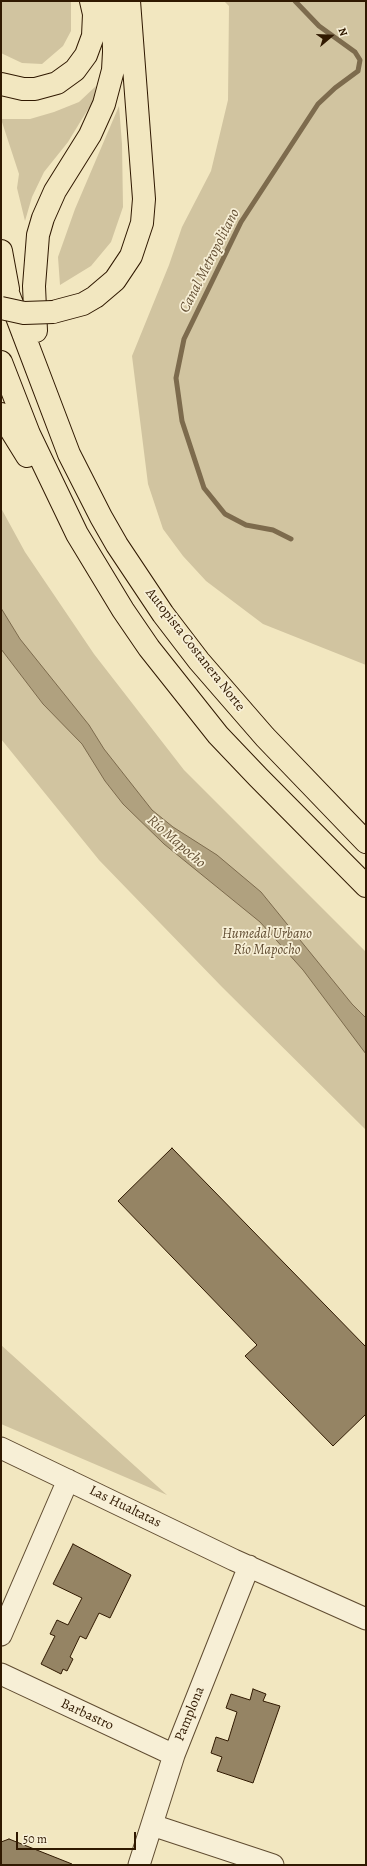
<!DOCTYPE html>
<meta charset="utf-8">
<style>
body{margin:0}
#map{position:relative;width:367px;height:1866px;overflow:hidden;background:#f2e7c0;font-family:Alegreya,serif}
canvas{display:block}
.frame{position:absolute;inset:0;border:2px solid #301901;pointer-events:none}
.north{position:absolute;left:311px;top:16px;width:40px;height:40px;-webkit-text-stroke:3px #f7efd6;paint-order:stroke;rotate:71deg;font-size:11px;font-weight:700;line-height:16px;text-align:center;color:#301901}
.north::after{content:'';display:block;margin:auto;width:14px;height:18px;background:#301901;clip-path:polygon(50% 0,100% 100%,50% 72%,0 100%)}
.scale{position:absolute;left:16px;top:1832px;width:120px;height:18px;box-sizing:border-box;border:2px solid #301901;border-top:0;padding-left:5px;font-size:12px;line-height:14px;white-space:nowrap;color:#301901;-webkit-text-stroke:3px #f7efd6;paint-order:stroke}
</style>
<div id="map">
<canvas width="367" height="1866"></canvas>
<div class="frame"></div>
<div class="north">N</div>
<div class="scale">50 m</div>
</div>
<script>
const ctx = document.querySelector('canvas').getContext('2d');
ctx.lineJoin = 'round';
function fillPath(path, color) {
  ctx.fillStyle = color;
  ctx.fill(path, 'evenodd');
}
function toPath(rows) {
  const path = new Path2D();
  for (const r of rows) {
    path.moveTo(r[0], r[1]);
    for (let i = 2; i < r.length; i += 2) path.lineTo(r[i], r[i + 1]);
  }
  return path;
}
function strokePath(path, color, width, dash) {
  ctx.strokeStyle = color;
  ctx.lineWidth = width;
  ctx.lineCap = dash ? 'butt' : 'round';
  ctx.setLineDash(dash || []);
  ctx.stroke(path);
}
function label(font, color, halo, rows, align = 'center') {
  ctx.font = font + ' Alegreya,serif';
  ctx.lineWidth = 3.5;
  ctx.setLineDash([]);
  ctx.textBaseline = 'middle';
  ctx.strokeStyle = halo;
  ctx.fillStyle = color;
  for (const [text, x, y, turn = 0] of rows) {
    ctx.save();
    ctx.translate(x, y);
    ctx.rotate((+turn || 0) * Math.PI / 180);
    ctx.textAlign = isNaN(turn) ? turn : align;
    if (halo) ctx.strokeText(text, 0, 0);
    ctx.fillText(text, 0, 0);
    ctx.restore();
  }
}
const green = toPath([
 [1,1,71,1,71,31,63,46,42,64,22,63,3,54,1,53],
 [224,1,366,1,366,665,263,624,206,581,183,556,163,529,148,484,132,356,169,265,182,227,211,171,228,100,229,6],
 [96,86,94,100,82,119,68,142,44,172,32,197,25,221,17,188,19,174,1,119,30,119,54,112,79,102],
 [119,106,122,144,123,207,111,242,91,266,60,285,58,257,75,209],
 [1,508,25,552,94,654,184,770,366,952,366,1130,222,987,99,860,1,739],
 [1,1345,167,1495,1,1424]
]);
const water = toPath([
 [1,608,20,639,89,725,104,749,152,810,173,827,217,855,261,892,352,1004,366,1018,366,1054,303,970,260,922,164,844,123,804,105,781,82,744,43,704,1,649,1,608]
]);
const stream = toPath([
 [291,539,273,530,246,525,225,514,204,488,182,421,176,378,184,339,241,222,318,104,335,88,358,71,360,60,355,52,319,26,295,1]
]);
const building = toPath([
 [172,1148,366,1347,366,1414,333,1446,245,1356,257,1345,118,1201,172,1148],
 [73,1544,131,1575,110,1618,99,1613,86,1639,80,1636,70,1657,73,1659,67,1671,63,1669,61,1674,41,1664,55,1636,50,1634,57,1620,68,1625,82,1598,53,1584,73,1544],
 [253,1689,266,1694,263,1701,280,1706,253,1783,217,1771,222,1757,211,1753,216,1737,228,1741,237,1712,226,1708,231,1694,250,1700,253,1689],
 [9,1839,72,1864,71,1865,1,1865,1,1842,9,1839]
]);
const minor = toPath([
 [1,1448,234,1560,366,1619],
 [1,1635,68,1480],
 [1,1674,174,1755],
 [152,1825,273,1865],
 [139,1865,174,1755,249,1566]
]);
const highway = toPath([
 [1,84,23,89,35,89,57,83,75,70,86,55,93,36,94,14,91,1],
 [1,251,8,289],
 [1,275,69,454,101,517,117,545,163,614,199,661,265,737,366,842],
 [53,312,83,304,95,297,115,280,131,256,142,223,144,199,129,1],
 [36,331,34,286,38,235,43,218,55,191,90,135,104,104,113,70,114,52,113,1],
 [1,362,29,434,77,534,123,610,149,648,218,735,258,777,366,886],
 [1,414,27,456]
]);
const highwayBridge = toPath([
 [1,308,24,313,53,312]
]);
const streetNames = [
 ["Autopista Costanera Norte",195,650,52],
 ["Las Hualtatas",125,1507,26],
 ["Pamplona",190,1714,-68],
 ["Barbastro",87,1715,25]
];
const parkNames = [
 ["Humedal Urbano",267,935],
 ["Río Mapocho",267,951]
];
const waterNames = [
 ["Canal Metropolitano",210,261,-63],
 ["Río Mapocho",176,842,41]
];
fillPath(green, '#d1c4a0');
fillPath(water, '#b0a17f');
strokePath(water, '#7d6b4d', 1);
strokePath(stream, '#7d6b4d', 5);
fillPath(building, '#958464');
strokePath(building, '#301901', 1);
strokePath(minor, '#604c31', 23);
strokePath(highway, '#301901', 24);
strokePath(minor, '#f7efd6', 21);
strokePath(highway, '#f2e7c0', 22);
strokePath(highwayBridge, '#301901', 24, []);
strokePath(highwayBridge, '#f2e7c0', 22);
label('14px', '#301901', '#f7efd6', streetNames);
label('italic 14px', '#604c31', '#f7efd6', parkNames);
label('italic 15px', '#634f33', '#f7efd6', waterNames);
</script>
